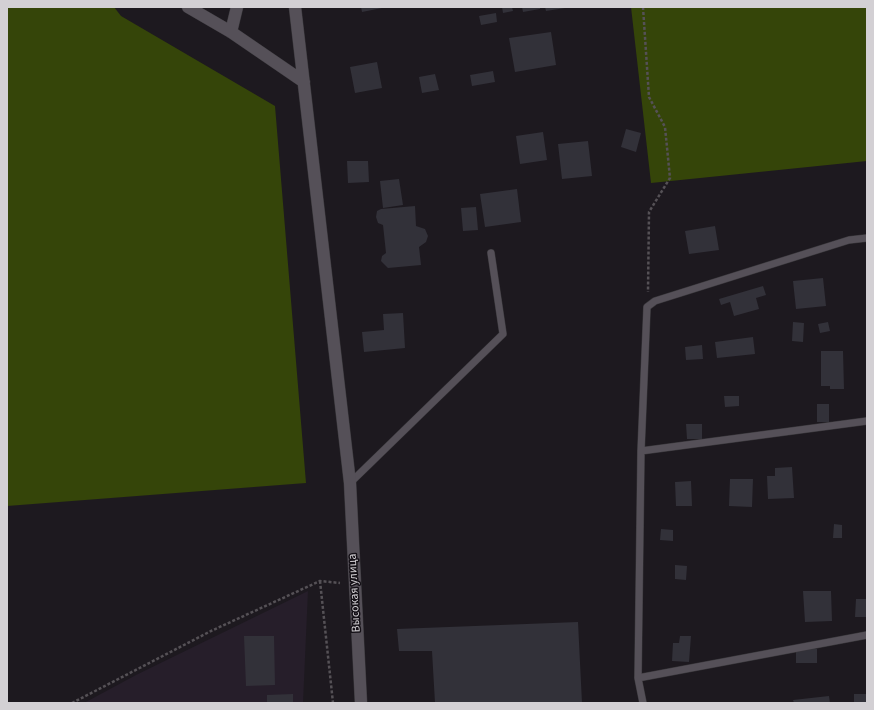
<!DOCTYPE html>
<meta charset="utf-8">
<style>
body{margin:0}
#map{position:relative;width:874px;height:710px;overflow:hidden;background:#1d191f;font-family:"Source Sans 3",sans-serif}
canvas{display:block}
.frame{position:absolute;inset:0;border:8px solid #d3d0d4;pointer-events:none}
</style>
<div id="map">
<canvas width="874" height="710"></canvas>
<div class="frame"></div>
</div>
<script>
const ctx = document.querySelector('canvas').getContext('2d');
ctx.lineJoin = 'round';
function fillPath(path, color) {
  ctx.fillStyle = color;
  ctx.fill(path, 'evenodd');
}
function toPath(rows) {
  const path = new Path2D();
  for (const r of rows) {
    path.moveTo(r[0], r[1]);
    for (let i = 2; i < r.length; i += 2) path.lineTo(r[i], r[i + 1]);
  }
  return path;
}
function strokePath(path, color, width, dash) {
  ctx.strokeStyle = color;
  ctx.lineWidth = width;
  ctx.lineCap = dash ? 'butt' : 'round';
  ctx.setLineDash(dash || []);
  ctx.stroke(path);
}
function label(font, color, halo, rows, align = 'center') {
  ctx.font = font + ' "Source Sans 3",sans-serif';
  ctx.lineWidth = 3;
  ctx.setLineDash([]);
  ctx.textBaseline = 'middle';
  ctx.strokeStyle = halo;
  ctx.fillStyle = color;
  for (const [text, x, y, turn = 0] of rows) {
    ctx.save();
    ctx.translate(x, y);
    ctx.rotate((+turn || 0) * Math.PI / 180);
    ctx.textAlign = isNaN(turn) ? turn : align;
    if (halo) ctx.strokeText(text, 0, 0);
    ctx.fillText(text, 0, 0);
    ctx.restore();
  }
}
const built = toPath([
 [308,591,303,703,84,703,136,675]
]);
const green = toPath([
 [7,7,114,7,121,16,275,106,306,483,7,506],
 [631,7,867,7,867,161,651,183]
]);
const building = toPath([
 [361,7,382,7,382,8,362,12],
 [502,7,512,7,513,11,503,13],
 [522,7,540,7,540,9,523,12],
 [545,7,565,7,565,8,546,11],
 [496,13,497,22,481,25,479,16],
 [551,32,556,65,515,72,509,38],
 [377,62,382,88,355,93,350,67],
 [493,71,495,82,472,86,470,75],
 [435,74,439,90,422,93,419,77],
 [626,129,641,133,636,152,621,147],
 [543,132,547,160,520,164,516,136],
 [588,141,592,176,562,179,558,144],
 [347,161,368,161,369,182,348,183],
 [399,179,403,205,383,208,380,181],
 [517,189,521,222,485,227,480,194],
 [415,206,416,226,425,229,428,236,426,242,419,247,421,265,388,268,381,261,382,256,386,253,383,225,378,223,376,217,377,211,381,209],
 [476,207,478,230,463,231,461,208],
 [715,226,719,250,689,254,685,231],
 [823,278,826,306,796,309,793,281],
 [763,286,766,295,756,298,759,309,734,316,730,302,721,305,719,299],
 [403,313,405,348,364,352,362,332,384,330,383,314],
 [793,322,804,323,803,342,792,341],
 [828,322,830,331,820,333,818,324],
 [753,337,755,354,717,358,715,342],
 [702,345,703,359,686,360,685,347],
 [821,351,843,351,844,389,830,389,830,386,821,386],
 [724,396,739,396,739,406,725,407],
 [817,404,829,404,829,422,817,422],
 [686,424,702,424,702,439,687,439],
 [792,467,794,498,768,499,767,476,775,476,775,468],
 [730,479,753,479,752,507,729,506],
 [691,481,692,506,676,506,675,482],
 [834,524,842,525,842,538,833,538],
 [661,529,673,530,673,541,660,540],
 [675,565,687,566,686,580,675,579],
 [803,591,831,591,832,621,805,622],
 [856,599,867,599,867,617,855,617],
 [578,622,582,703,435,703,432,651,399,651,397,629],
 [244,636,274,636,275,685,246,686],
 [680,636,691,636,689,662,672,661,673,643,679,643],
 [796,649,817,649,817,663,796,663],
 [293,694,293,703,267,703,267,695],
 [854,694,867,694,867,703,854,703],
 [829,696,830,703,794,703,793,700]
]);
const path = toPath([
 [643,7,649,97,665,127,670,178,649,212,648,292],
 [320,581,333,703],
 [72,703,211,631,320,581,340,583]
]);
const lane = toPath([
 [641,451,867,421],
 [350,483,503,334,491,253],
 [638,678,641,451,647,307,655,301,849,240,867,238],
 [643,703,638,678,867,635]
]);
const street = toPath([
 [188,7,231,32,304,82],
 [295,7,350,483,361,703],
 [231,32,237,7]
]);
const streetNames = [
 ["Высокая улица",355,593,-93]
];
fillPath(built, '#261e2a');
fillPath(green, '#354509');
fillPath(building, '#323139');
strokePath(lane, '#38363a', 8);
strokePath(street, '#38363a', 13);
strokePath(path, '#555156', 2.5, [3, 2]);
strokePath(lane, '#555058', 7);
strokePath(street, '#555058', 12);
label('12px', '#d3d0d4', '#141016', streetNames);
</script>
